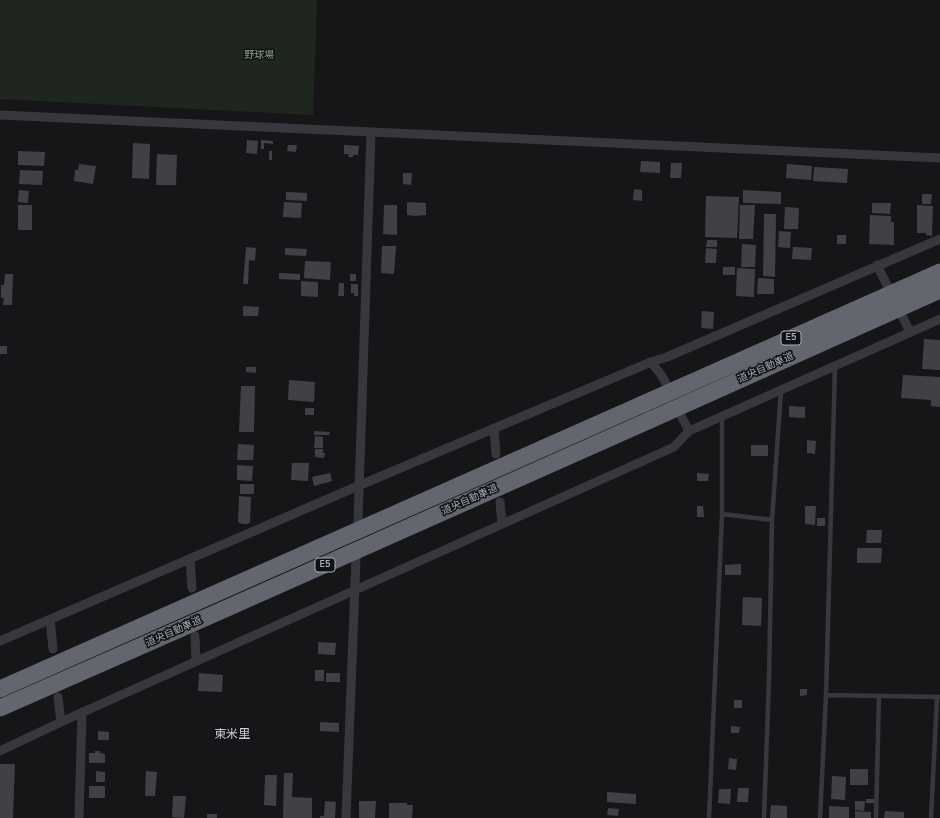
<!DOCTYPE html>
<meta charset="utf-8">
<style>
body{margin:0}
canvas{display:block;background:#161618}
</style>
<canvas width="940" height="818"></canvas>
<script>
const ctx = document.querySelector('canvas').getContext('2d');
ctx.lineJoin = 'round';
function fillPath(path, color) {
  ctx.fillStyle = color;
  ctx.fill(path, 'evenodd');
}
function toPath(rows) {
  const path = new Path2D();
  for (const r of rows) {
    path.moveTo(r[0], r[1]);
    for (let i = 2; i < r.length; i += 2) path.lineTo(r[i], r[i + 1]);
  }
  return path;
}
function strokePath(path, color, width, dash) {
  ctx.strokeStyle = color;
  ctx.lineWidth = width;
  ctx.lineCap = dash ? 'butt' : 'round';
  ctx.setLineDash(dash || []);
  ctx.stroke(path);
}
function label(font, color, halo, rows, align = 'center') {
  ctx.font = font + ' "Nunito Sans","Noto Sans JP",sans-serif';
  ctx.lineWidth = 3;
  ctx.setLineDash([]);
  ctx.textBaseline = 'middle';
  ctx.strokeStyle = halo;
  ctx.fillStyle = color;
  for (const [text, x, y, turn = 0] of rows) {
    ctx.save();
    ctx.translate(x, y);
    ctx.rotate((+turn || 0) * Math.PI / 180);
    ctx.textAlign = isNaN(turn) ? turn : align;
    if (halo) ctx.strokeText(text, 0, 0);
    ctx.fillText(text, 0, 0);
    ctx.restore();
  }
}
const green = toPath([
 [0,0,317,0,313,115,0,99]
]);
const building = toPath([
 [247,140,258,141,257,154,246,153],
 [261,140,273,141,273,144,264,143,264,149,261,149],
 [133,143,150,144,149,179,132,178],
 [288,145,297,145,296,152,287,151],
 [344,145,359,146,358,155,353,155,353,157,348,157,349,154,344,154],
 [18,151,45,152,44,166,18,165],
 [269,151,272,151,272,160,269,160],
 [157,154,177,155,176,185,156,185],
 [641,161,660,162,660,173,640,172],
 [671,163,682,163,681,178,670,178],
 [79,164,96,166,93,184,74,181,75,170,78,170],
 [787,164,812,166,811,180,786,178],
 [814,167,848,169,847,183,813,181],
 [20,170,43,171,42,185,19,184],
 [403,173,412,173,411,185,403,184],
 [634,189,642,190,642,201,633,200],
 [19,190,29,191,28,203,18,202],
 [743,190,781,192,781,204,743,203],
 [286,192,307,193,307,201,286,200],
 [922,194,932,194,931,204,922,204],
 [706,196,739,197,737,238,705,237],
 [284,202,302,203,301,218,283,217],
 [407,202,426,203,426,215,415,216,407,215],
 [872,203,891,203,890,214,872,213],
 [18,205,32,205,32,230,18,230],
 [384,205,397,205,397,235,383,234],
 [740,205,755,205,753,239,739,239],
 [917,205,933,206,932,236,926,235,926,233,917,233],
 [785,207,799,208,798,229,784,229],
 [764,214,776,214,775,277,763,276],
 [870,215,891,216,891,222,894,222,894,245,869,244],
 [779,231,791,232,790,248,778,247],
 [837,235,846,235,846,244,837,244],
 [707,240,717,240,717,247,706,247],
 [742,244,756,245,755,267,741,267],
 [382,246,396,246,394,274,381,273],
 [246,247,256,248,255,261,249,260,248,284,243,284],
 [793,247,812,248,811,260,792,259],
 [285,248,307,249,306,256,285,255],
 [706,248,717,249,716,263,705,263],
 [305,261,331,262,330,280,304,278],
 [723,267,735,267,735,275,723,275],
 [737,268,755,269,754,297,736,296],
 [279,273,300,274,300,280,279,279],
 [5,274,13,274,12,305,3,305,4,298,1,298,1,285,4,285],
 [350,274,356,274,356,281,350,281],
 [758,278,774,279,774,294,757,294],
 [301,281,318,282,318,297,301,296],
 [339,283,344,283,344,296,338,296],
 [351,284,358,284,358,296,354,296,354,293,351,293],
 [243,306,259,307,258,316,243,316],
 [702,311,714,312,713,329,701,328],
 [924,339,940,340,940,370,922,369],
 [0,346,7,346,7,354,0,354],
 [246,367,256,367,256,373,246,372],
 [903,375,940,377,940,407,931,406,931,400,901,398],
 [289,380,315,382,314,402,288,400],
 [241,386,255,386,254,432,239,432],
 [789,406,805,407,805,418,789,417],
 [305,408,314,408,314,415,305,415],
 [314,431,330,432,329,435,314,435],
 [315,436,323,437,323,448,314,448],
 [807,440,816,441,815,454,807,453],
 [238,444,254,445,253,460,237,460],
 [751,445,768,445,768,456,751,456],
 [315,449,323,449,323,453,325,453,324,458,315,457],
 [292,463,309,463,308,481,291,480],
 [237,465,253,466,252,481,237,480],
 [330,473,332,481,314,486,312,477],
 [697,473,709,474,708,481,697,481],
 [240,484,254,484,254,494,240,494],
 [239,496,251,497,250,522,248,524,242,524,238,522],
 [697,506,703,506,704,517,697,517],
 [805,506,816,506,815,525,805,524],
 [817,518,825,518,825,526,817,526],
 [867,530,882,530,881,543,866,543],
 [857,548,882,548,881,563,857,563],
 [741,564,741,575,725,575,725,565],
 [743,597,762,598,761,626,742,625],
 [318,642,336,643,335,655,318,654],
 [315,670,324,670,324,681,315,681],
 [199,673,223,675,222,692,198,691],
 [326,673,340,673,340,682,326,682],
 [800,689,807,689,807,695,800,696],
 [734,700,742,700,742,708,734,708],
 [320,722,339,723,339,732,320,731],
 [731,726,740,727,739,733,731,733],
 [98,731,109,732,109,740,98,740],
 [95,751,100,751,100,753,105,754,105,763,89,763,89,753,95,753],
 [729,758,737,759,736,770,728,769],
 [0,764,15,764,13,818,0,818],
 [850,769,868,769,868,785,850,785],
 [96,771,105,772,105,782,96,782],
 [146,771,157,772,155,796,145,796],
 [284,773,293,773,292,797,312,798,312,818,283,818],
 [265,775,277,775,276,806,264,805],
 [832,776,846,777,845,800,831,799],
 [89,786,105,786,105,798,89,798],
 [738,788,749,788,748,802,737,802],
 [719,789,731,789,730,804,718,803],
 [607,792,636,794,636,804,607,802],
 [173,796,186,796,184,818,172,817],
 [866,799,875,799,875,803,866,803],
 [325,801,336,802,335,818,320,818,320,816,324,816],
 [359,801,376,801,375,818,359,818],
 [855,801,865,801,864,811,855,810],
 [389,803,407,803,407,805,413,805,412,818,389,818],
 [771,805,787,806,787,818,770,818],
 [829,806,849,807,849,818,829,818],
 [608,808,619,809,618,816,607,815],
 [855,811,871,812,871,818,855,818],
 [885,811,904,812,904,818,884,818],
 [207,814,217,814,217,818,207,818]
]);
const lane = toPath([
 [722,417,722,514,772,520],
 [826,695,940,697],
 [709,818,722,514],
 [764,818,769,679,772,520,781,390],
 [820,818,826,695,835,366],
 [876,818,879,696],
 [931,818,937,697]
]);
const street = toPath([
 [0,115,940,158],
 [877,265,910,332],
 [651,362,662,376,671,394],
 [676,406,689,431],
 [494,428,496,454],
 [500,502,502,524],
 [358,521,371,132],
 [190,559,192,588],
 [50,619,53,649],
 [195,636,196,661],
 [0,641,358,486,651,362,667,357,940,239],
 [58,697,61,722],
 [0,751,61,722,674,447,689,431,940,319],
 [79,818,82,712],
 [346,818,356,558]
]);
const highway = toPath([
 [0,689,643,404],
 [0,708,216,613,650,420]
]);
const highwayBridge = toPath([
 [643,404,940,272],
 [650,420,940,290]
]);
const shields = [
 [791,338,20],
 [325,565,20]
];
const shieldNames = [
 ["E5",791,338],
 ["E5",325,565]
];
const parkNames = [
 ["野球場",259,56]
];
const streetNames = [
 ["道央自動車道",766,368,-24],
 ["道央自動車道",470,500,-24],
 ["道央自動車道",174,632,-24]
];
const quarterNames = [
 ["東米里",232,735]
];
fillPath(green, '#1e261f');
fillPath(building, '#404145');
strokePath(lane, '#37383d', 4.5);
strokePath(street, '#37383d', 9);
strokePath(highway, '#63666e', 17);
strokePath(highwayBridge, '#63666e', 17);
for (const [x, y, w] of shields) {
  const box = new Path2D();
  box.roundRect(x - w / 2, y - 7, w, 14, 3);
  ctx.fillStyle = '#111113';
  ctx.fill(box);
  strokePath(box, '#a8adb8', 1);
}
label('bold 9px', '#a8adb8', null, shieldNames);
label('10px', '#7fa381', '#111113', parkNames);
label('10px', '#a8adb8', '#111113', streetNames);
label('12px', '#c9ccd4', '#111113', quarterNames);
</script>
